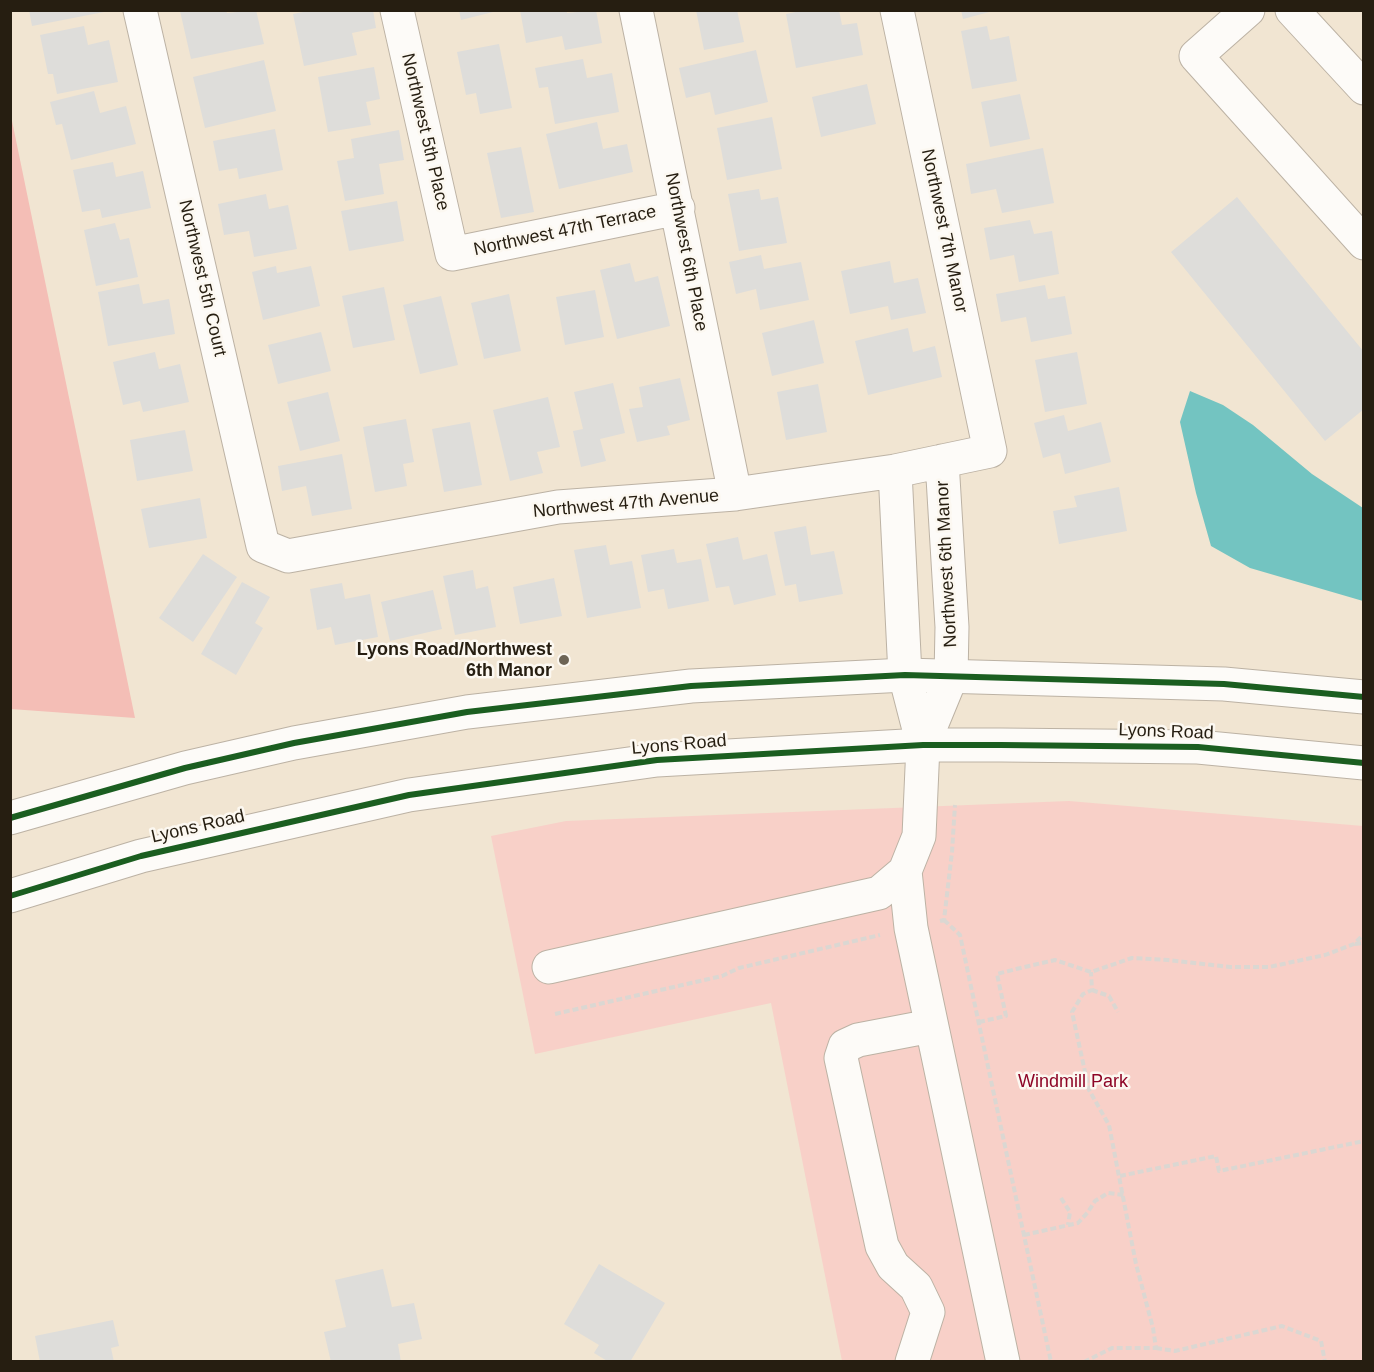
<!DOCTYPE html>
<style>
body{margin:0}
#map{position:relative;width:1374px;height:1372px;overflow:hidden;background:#f1e5d2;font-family:Helvetica,sans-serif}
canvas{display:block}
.frame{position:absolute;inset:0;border:12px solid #261e11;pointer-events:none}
</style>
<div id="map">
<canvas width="1374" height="1372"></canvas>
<div class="frame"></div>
</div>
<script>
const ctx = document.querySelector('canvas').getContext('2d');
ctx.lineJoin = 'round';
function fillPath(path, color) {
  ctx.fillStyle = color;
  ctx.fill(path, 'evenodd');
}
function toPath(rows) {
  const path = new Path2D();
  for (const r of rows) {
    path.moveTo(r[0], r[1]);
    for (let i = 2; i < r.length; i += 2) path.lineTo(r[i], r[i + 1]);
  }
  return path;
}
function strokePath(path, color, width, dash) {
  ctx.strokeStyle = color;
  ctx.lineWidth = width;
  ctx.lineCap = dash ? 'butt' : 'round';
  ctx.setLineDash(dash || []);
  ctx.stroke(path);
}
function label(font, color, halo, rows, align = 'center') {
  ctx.font = font + ' Helvetica,sans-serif';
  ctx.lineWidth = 5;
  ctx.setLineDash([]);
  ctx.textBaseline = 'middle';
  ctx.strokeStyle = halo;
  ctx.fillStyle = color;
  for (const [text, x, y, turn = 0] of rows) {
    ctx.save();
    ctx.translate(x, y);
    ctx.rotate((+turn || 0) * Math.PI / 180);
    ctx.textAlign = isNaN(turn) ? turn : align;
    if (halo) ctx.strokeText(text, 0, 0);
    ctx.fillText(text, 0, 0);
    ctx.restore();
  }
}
const green = toPath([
 [1069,801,1363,826,1363,1361,842,1361,771,1003,535,1054,491,836,566,821]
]);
const forest = toPath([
 [11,116,135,718,11,709]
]);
const water = toPath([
 [1190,391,1223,405,1253,425,1312,474,1363,508,1363,601,1250,568,1211,546,1196,493,1180,422]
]);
const building = toPath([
 [29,10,104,10,104,12,32,26],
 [226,10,227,13,256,10,264,44,191,59,180,11],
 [313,10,373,10,376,28,352,33,357,55,304,66,293,14],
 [459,10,497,10,497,11,461,20],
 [520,10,567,10,567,13,596,10,602,43,565,50,562,36,526,43],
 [696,10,737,10,744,42,704,50],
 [805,10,839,10,842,25,857,23,863,55,796,68,786,14],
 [961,10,992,10,993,11,963,19],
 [84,26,88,45,109,40,118,82,57,94,53,74,48,74,40,35],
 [987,26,990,40,1009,36,1017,81,972,89,961,31],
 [499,44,512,108,480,114,476,93,466,95,457,52],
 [756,50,768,102,715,115,710,92,686,98,679,68],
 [583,59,587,78,612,73,619,112,555,124,548,87,539,88,535,68],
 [264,60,276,111,205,128,193,77],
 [374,67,380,99,366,102,371,125,328,132,318,77],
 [867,84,876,124,821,137,812,97],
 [94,91,100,113,126,106,136,144,71,160,62,124,56,125,50,102],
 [1020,94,1030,139,990,147,981,102],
 [772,117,782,169,727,180,717,128],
 [597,122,603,149,627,144,633,172,559,189,546,134],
 [275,129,283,170,239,179,237,168,219,171,213,141],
 [399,130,404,160,379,164,384,194,345,201,337,161,354,158,351,139],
 [521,147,534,212,501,218,487,153],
 [1043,148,1054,203,1002,213,996,189,971,194,966,164],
 [113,162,116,177,143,171,151,208,102,218,100,209,82,212,73,170],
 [759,189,761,200,778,197,787,243,739,251,728,194],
 [266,194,269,209,288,205,297,249,254,257,249,231,224,235,218,204],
 [1237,197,1364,352,1364,409,1325,441,1171,252],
 [397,201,404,241,349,251,341,211],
 [1030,220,1034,234,1052,231,1059,274,1019,282,1014,255,990,260,984,228],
 [115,223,120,240,129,238,138,277,96,286,84,230],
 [761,255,764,269,801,262,809,300,760,310,756,289,736,294,729,262],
 [890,261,894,283,918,278,926,313,891,320,888,306,850,314,841,271],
 [630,263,635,282,658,276,670,326,617,339,600,270],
 [276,266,277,273,311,266,320,306,263,320,252,272],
 [139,284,143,304,169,299,175,334,108,346,98,292],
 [1045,285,1048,299,1065,296,1072,334,1031,342,1026,317,1001,322,996,294],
 [384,287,395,340,353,348,342,296],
 [595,290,604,337,565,345,556,297],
 [509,294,521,351,484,359,471,303],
 [441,296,458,365,420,374,403,305],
 [814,320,824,363,772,376,762,333],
 [908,328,913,352,935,346,942,377,868,395,855,341],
 [321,332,331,371,278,384,268,345],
 [155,352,159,369,180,364,189,402,143,412,140,401,123,405,113,362],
 [1077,352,1087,404,1045,412,1035,360],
 [680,378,690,420,667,426,670,435,637,442,629,409,643,407,639,387],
 [613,383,625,433,600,439,606,461,581,467,573,431,583,429,574,392],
 [818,384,827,432,786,440,777,392],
 [328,392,340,441,300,451,287,402],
 [548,397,560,447,537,452,543,473,510,481,493,410],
 [1064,415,1068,431,1101,422,1111,462,1065,474,1060,453,1043,458,1034,423],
 [406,419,414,462,403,464,407,486,375,492,363,427],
 [470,422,482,485,444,492,432,429],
 [185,430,193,471,137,481,130,440],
 [342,454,352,509,312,516,306,486,282,491,278,466],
 [1119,487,1127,531,1059,544,1053,511,1077,507,1074,496],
 [200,498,207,538,149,548,141,509],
 [806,526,811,555,834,551,843,594,799,602,796,584,785,586,774,532],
 [738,537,743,560,767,554,776,595,734,605,729,586,716,588,706,544],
 [606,545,610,565,632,561,641,608,587,618,574,550],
 [674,549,677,563,701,559,709,601,668,609,664,589,648,592,641,555],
 [203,554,237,577,193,642,159,618],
 [473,570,476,589,488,586,496,627,455,635,443,576],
 [554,578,562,616,520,624,513,587],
 [242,582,270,597,255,623,263,628,236,675,201,654],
 [342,583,345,599,370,594,378,637,335,645,331,627,317,630,310,589],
 [433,590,442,629,390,641,381,602],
 [599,1264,665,1303,630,1362,609,1362,594,1353,599,1345,564,1324],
 [383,1269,392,1307,414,1303,422,1339,398,1344,401,1362,331,1362,324,1332,346,1327,335,1280],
 [113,1320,119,1346,111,1348,114,1362,40,1362,35,1336]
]);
const path = toPath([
 [944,920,960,935,1051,1362],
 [940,921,944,920,952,852,955,805],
 [1355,944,1364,943],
 [1092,990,1109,996,1118,1012],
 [555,1014,722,976,739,968,880,935],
 [979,1022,1006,1016,997,974,1016,969,1055,960,1091,972,1132,958,1168,960,1230,967,1269,967,1325,955,1354,944,1364,934],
 [1120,1176,1216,1156,1219,1171,1364,1141],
 [1061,1198,1070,1212,1068,1225],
 [1024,1235,1078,1223,1088,1212,1095,1201,1108,1193,1124,1195],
 [1156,1348,1175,1351,1282,1326,1321,1341,1325,1362],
 [1084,1362,1112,1348,1156,1348,1153,1328,1136,1264,1109,1125,1089,1090,1072,1012,1083,994,1092,990,1091,972]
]);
const minor = toPath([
 [140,10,263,546,288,556,558,507,735,494,895,471,990,451,897,10],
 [397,10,452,254,678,208],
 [636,10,735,494],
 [1248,10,1196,56,1364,243],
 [1292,10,1364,88],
 [895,471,905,675,923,745,919,836,905,871,911,928,1003,1362],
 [923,745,951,677,952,627,942,461],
 [549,967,879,893,905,871],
 [912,1362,928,1312,916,1287,893,1266,882,1246,841,1058,845,1046,858,1040,931,1026]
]);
const major = toPath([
 [10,818,185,768,294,743,467,712,691,686,905,675,1224,684,1364,697],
 [10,896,141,856,409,795,657,760,923,745,1001,745,1198,747,1364,763]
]);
const cycleway = toPath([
 [10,818,185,768,294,743,467,712,691,686,905,675,1224,684,1364,697],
 [10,896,141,856,409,795,657,760,923,745,1001,745,1198,747,1364,763]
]);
const markers = [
 [564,660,6,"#6d6455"]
];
const streetNames = [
 ["Northwest 5th Place",425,132,77],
 ["Northwest 47th Terrace",565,231,-12],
 ["Northwest 7th Manor",944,231,78],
 ["Northwest 6th Place",686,252,79],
 ["Northwest 5th Court",202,278,77],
 ["Northwest 47th Avenue",626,504,-5],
 ["Northwest 6th Manor",947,564,-93],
 ["Lyons Road",1166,732,2],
 ["Lyons Road",679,745,-5],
 ["Lyons Road",198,827,-13]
];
const poiNames = [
 ["Lyons Road/Northwest",552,650],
 ["6th Manor",552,671]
];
const parkNames = [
 ["Windmill Park",1073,1082]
];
fillPath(green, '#f8d0c8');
fillPath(forest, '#f4beb6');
fillPath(water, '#73c4c1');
fillPath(building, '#deddda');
strokePath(minor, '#bcb2a4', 35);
strokePath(major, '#bcb2a4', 35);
strokePath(path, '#dbd7d2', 4, [6, 3]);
strokePath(minor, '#fdfbf8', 33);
strokePath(major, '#fdfbf8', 33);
strokePath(cycleway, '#1b5e20', 6);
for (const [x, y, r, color] of markers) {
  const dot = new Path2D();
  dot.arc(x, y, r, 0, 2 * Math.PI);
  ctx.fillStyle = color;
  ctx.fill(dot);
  strokePath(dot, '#fcf8f1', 2);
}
label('18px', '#261e11', '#fcf8f1', streetNames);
label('bold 18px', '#261e11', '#fcf8f1', poiNames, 'right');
label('18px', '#8d0526', '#fcf8f1', parkNames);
</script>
